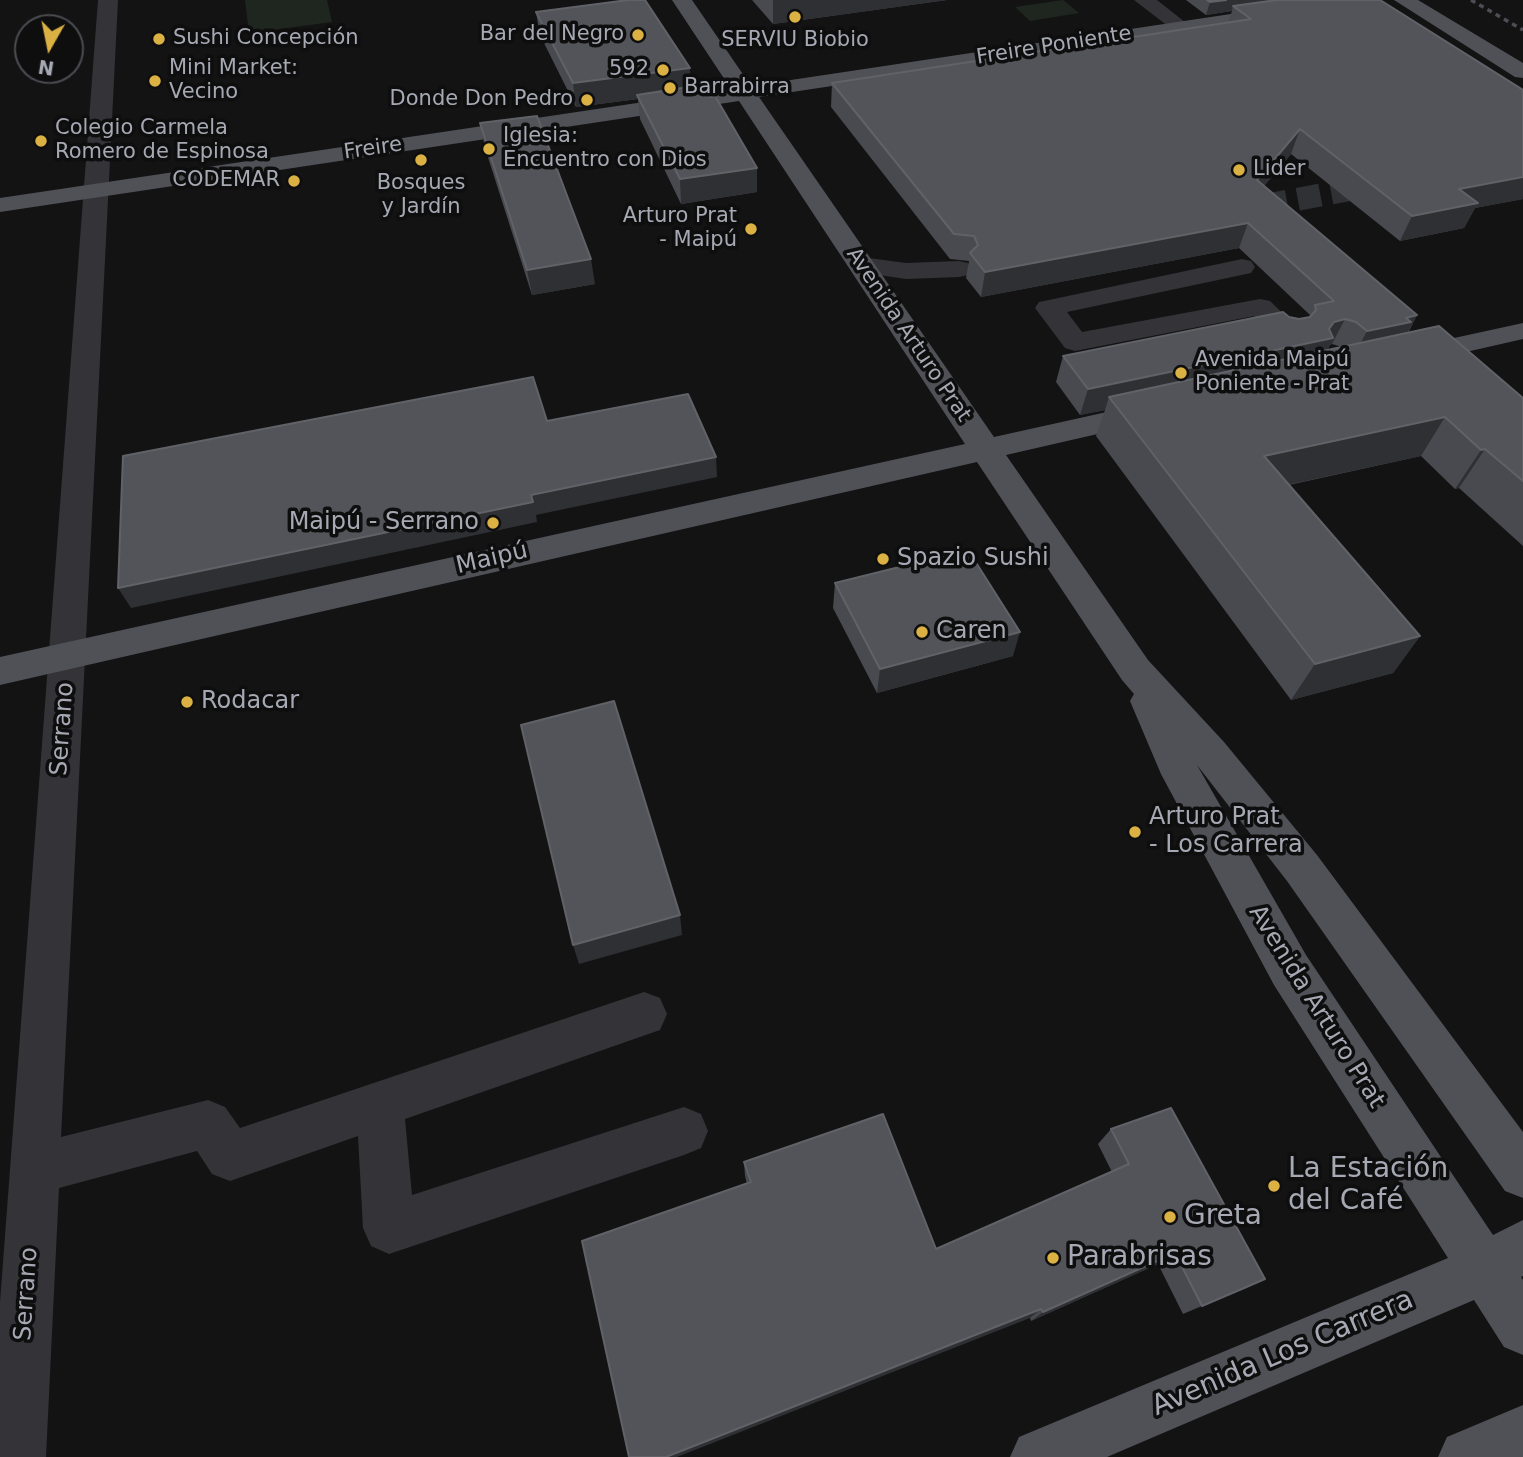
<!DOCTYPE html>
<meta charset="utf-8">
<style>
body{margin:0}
#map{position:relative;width:1523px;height:1457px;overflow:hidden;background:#131314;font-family:"DejaVu Sans",sans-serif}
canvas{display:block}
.north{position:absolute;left:14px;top:14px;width:70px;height:70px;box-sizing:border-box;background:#0e0e0f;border:2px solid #4b4c51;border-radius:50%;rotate:189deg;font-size:19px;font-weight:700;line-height:28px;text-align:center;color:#a6a9b3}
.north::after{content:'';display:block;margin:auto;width:24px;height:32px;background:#dbb144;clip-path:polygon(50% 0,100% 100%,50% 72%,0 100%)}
</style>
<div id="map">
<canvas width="1523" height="1457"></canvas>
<div class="north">N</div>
</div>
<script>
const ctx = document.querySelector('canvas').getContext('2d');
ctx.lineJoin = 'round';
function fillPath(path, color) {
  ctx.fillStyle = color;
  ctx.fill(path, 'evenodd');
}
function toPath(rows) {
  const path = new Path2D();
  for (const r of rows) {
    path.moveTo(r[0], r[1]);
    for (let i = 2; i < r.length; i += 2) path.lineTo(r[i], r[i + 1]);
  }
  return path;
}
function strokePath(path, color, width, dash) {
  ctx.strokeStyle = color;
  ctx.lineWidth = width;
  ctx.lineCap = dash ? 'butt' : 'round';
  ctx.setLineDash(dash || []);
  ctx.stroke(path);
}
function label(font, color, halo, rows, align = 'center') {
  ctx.font = font + ' "DejaVu Sans",sans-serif';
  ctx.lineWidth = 7;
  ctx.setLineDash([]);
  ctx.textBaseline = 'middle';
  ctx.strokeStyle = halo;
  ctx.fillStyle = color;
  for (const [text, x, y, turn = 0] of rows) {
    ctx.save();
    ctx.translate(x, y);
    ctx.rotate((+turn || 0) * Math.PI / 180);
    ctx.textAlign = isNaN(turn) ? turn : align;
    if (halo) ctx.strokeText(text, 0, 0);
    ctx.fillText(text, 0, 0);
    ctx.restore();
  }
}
const green = toPath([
 [245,0,327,0,332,22,249,33],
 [1063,0,1079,13,1030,21,1015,7]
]);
const minorTunnel = toPath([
 [1231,212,1389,182]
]);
const minor = toPath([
 [98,0,118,0,61,1137,208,1100,225,1107,240,1128,644,992,660,998,667,1014,660,1030,405,1119,412,1195,684,1107,701,1114,708,1131,701,1148,684,1155,389,1254,371,1246,363,1228,358,1136,230,1181,212,1174,197,1151,59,1188,46,1457,0,1457,0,1302,98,0],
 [1134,0,1157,0,1190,26,1187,30,1180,32,1173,30,1134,0],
 [861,257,906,263,959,261,968,263,972,269,968,275,959,277,906,279,852,271,848,265,852,259,861,257],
 [1242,259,1251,261,1255,267,1251,273,1067,312,1082,332,1260,299,1270,301,1298,328,1302,334,1298,340,1288,342,1278,340,1254,316,1075,351,1065,348,1035,308,1039,302,1049,300,1242,259]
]);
const major = toPath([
 [672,0,692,0,751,86,1324,0,1374,0,1364,6,759,97,994,437,1152,402,1163,405,1167,412,1163,419,1006,455,1148,660,1224,742,1317,855,1523,1132,1523,1198,1505,1191,1287,881,1197,765,1306,955,1493,1235,1523,1220,1523,1276,1521,1277,1523,1280,1523,1355,1504,1347,1474,1300,1107,1457,1010,1457,1019,1437,1448,1258,1274,985,1161,774,1130,701,1134,694,1122,680,977,462,0,685,0,657,965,444,739,101,0,212,0,198,731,89,672,0],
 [1394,0,1418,0,1523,63,1523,78,1515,77,1394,0],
 [1523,323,1523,339,1409,365,1399,362,1395,356,1399,350,1523,323],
 [1523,1405,1523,1457,1438,1457,1447,1437,1523,1405]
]);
const rail = toPath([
 [1471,0,1523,30]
]);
const wall = toPath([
 [752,0,947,0,773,24],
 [1186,0,1380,0,1523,90,1523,199,1475,208,1464,228,1400,241,1291,154,1264,186,1417,315,1408,333,1523,398,1523,546,1459,488,1455,489,1421,456,1289,485,1420,636,1393,673,1291,700,1096,436,1105,410,1080,415,1056,382,1063,356,1289,317,1299,319,1309,317,1310,315,1239,248,981,297,966,278,969,261,950,259,831,107,832,83,1228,22,1232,11,1206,15],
 [1332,344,1342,347,1327,350,1330,345],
 [536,12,691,87,757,168,757,192,681,204,640,119,638,99,576,107,540,35],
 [480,123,595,284,532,295,485,148],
 [835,583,1013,656,877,693,833,608],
 [1111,1129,1265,1279,1183,1314,1158,1264,1031,1321,1030,1318,747,1184,745,1176,744,1162,936,1249,1112,1172,1098,1144]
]);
const shadedWall = toPath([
 [773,0,947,0,773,24],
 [1226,0,1306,0,1233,6,1232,11,1206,15,1210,2],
 [690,68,691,92,637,95,638,99,576,107,573,83],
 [1300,129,1291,154,1248,205,1257,180],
 [757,168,757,192,681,204,680,179],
 [1523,177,1523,199,1475,208,1464,228,1400,241,1412,216,1459,189],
 [1248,223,1239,248,981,297,985,272],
 [591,259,595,284,532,295,527,270],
 [1417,315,1403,341,1354,356,1367,331,1406,318],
 [1345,319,1332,344,1330,345,1321,363,1109,397,1105,410,1080,415,1088,389,1329,329,1334,322],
 [1445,417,1421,456,1245,494,1264,456],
 [1485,449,1459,488,1455,489,1481,450],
 [716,457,717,477,536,515,537,522,131,608,118,588,531,495],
 [1020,632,1013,656,877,693,880,669],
 [1420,636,1393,673,1291,700,1315,664],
 [680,915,682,935,579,964,573,945],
 [1175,1253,1158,1264,1031,1321,1043,1312],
 [1265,1279,1245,1289,1183,1314,1202,1306],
 [1041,1309,1030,1318,677,1457,666,1457]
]);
const building = toPath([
 [628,0,645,0,690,68,573,83,536,12,628,0],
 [1207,0,1226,0,1210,2,1207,0],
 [1277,0,1380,0,1523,90,1523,177,1459,189,1478,203,1412,216,1300,129,1257,180,1417,315,1406,318,1411,322,1367,331,1356,322,1345,319,1334,322,1329,329,1333,338,1088,389,1063,356,1283,312,1289,317,1299,319,1310,317,1316,310,1315,305,1334,301,1248,223,985,272,970,253,978,245,974,236,954,234,832,83,1251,19,1233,6,1277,0],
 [701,85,709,97,715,96,757,168,680,179,637,95,701,85],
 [537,116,591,259,527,270,480,123,537,116],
 [1439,326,1523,398,1523,481,1485,449,1481,450,1445,417,1264,456,1420,636,1315,664,1109,397,1439,326],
 [533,377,547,421,688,394,716,457,531,495,533,502,118,588,123,456,533,377],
 [968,550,1020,632,880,669,835,583,968,550],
 [614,701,680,915,573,945,521,725,614,701],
 [1171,1108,1265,1279,1202,1306,1175,1253,1043,1312,1041,1309,666,1457,629,1457,582,1241,751,1182,744,1162,883,1114,936,1249,1129,1164,1111,1129,1171,1108]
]);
const markers = [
 [795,17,7,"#dbb144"],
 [638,35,7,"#dbb144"],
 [159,39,7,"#dbb144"],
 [663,70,7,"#dbb144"],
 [155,81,7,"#dbb144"],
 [670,88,7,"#dbb144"],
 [587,100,7,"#dbb144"],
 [41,141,7,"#dbb144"],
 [489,149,7,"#dbb144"],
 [421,160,7,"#dbb144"],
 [1239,170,7,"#dbb144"],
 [294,181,7,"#dbb144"],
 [751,229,7,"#dbb144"],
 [1181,373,7,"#dbb144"],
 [493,523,7,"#dbb144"],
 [883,559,7,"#dbb144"],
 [922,632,7,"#dbb144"],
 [187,702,7,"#dbb144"],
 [1135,832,7,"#dbb144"],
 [1274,1186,7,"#dbb144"],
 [1170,1217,7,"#dbb144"],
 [1053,1258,7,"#dbb144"]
];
const farPoinames = [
 ["Bar del Negro",624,35,"right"],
 ["Sushi Concepción",173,39],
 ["SERVIU Biobio",795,41,"center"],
 ["Mini Market:",169,69],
 ["Vecino",169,93],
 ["592",649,70,"right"],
 ["Barrabirra",684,88],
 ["Donde Don Pedro",573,100,"right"],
 ["Colegio Carmela",55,129],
 ["Romero de Espinosa",55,153],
 ["Iglesia:",503,137],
 ["Encuentro con Dios",503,161],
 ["Lider",1253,170],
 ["CODEMAR",280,181,"right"],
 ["Bosques",421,184,"center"],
 ["y Jardín",421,208,"center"],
 ["Arturo Prat",737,217,"right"],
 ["- Maipú",737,241,"right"],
 ["Avenida Maipú",1195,361],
 ["Poniente - Prat",1195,385]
];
const farStreetnames = [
 ["Freire Poniente",1054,46,-9],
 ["Freire",373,149,-8],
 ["Avenida Arturo Prat",908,335,56]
];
const poiNames = [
 ["Maipú - Serrano",479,523,"right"],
 ["Spazio Sushi",897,559],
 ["Caren",936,632],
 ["Rodacar",201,702],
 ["Arturo Prat",1149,818],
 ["- Los Carrera",1149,846]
];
const streetNames = [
 ["Maipú",492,559,-13],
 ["Serrano",63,729,-86],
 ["Avenida Arturo Prat",1316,1007,58],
 ["Serrano",27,1294,-86]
];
const nearPoinames = [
 ["La Estación",1288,1170],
 ["del Café",1288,1202],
 ["Greta",1184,1217],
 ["Parabrisas",1067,1258]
];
const nearStreetnames = [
 ["Avenida Los Carrera",1283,1354,-23]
];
fillPath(green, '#1f2620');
strokePath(minorTunnel, '#303134', 23, [23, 11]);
fillPath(minor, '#343438');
fillPath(major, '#505157');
strokePath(rail, '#4d4e53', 3.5, [5, 4.5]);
fillPath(wall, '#494a4f');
fillPath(shadedWall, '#2f3033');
fillPath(building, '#535459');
strokePath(building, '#606267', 2);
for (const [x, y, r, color] of markers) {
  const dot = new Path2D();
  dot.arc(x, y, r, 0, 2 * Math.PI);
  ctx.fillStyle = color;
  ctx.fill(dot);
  strokePath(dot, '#0e0e0f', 2.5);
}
label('21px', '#a6a9b3', '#0e0e0f', farPoinames, 'left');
label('21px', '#a6a9b3', '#0e0e0f', farStreetnames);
label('24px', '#a6a9b3', '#0e0e0f', poiNames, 'left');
label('24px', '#a6a9b3', '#0e0e0f', streetNames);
label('28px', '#a6a9b3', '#0e0e0f', nearPoinames, 'left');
label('28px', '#a6a9b3', '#0e0e0f', nearStreetnames);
</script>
